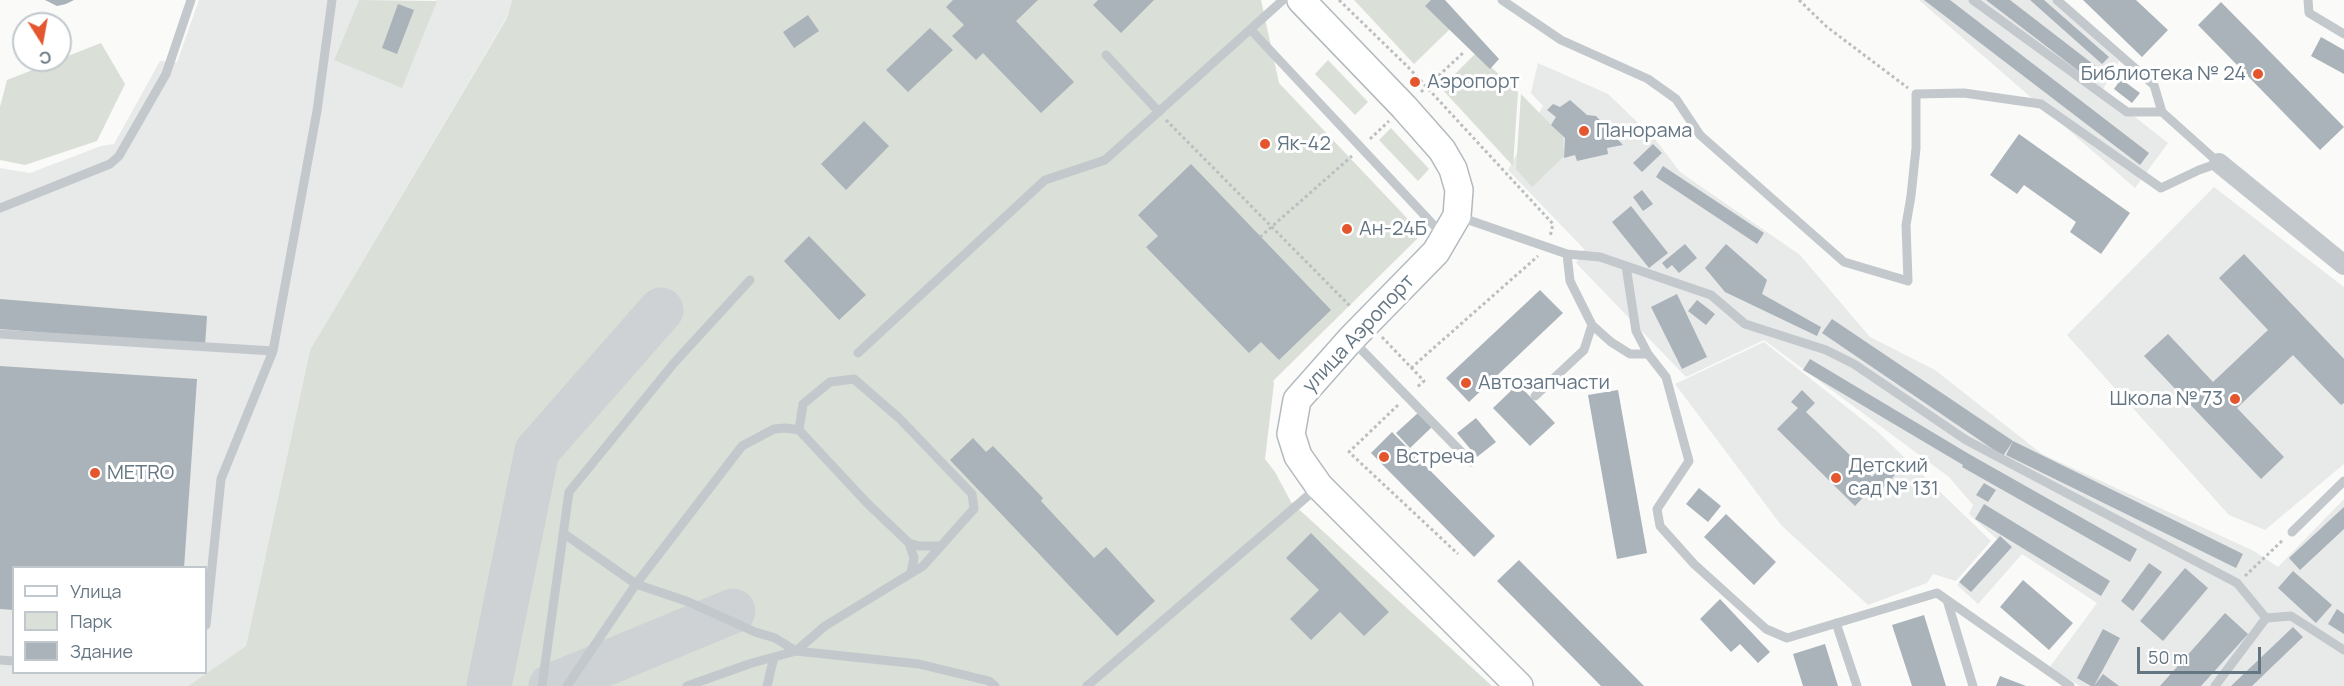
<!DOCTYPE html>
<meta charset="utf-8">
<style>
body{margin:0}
#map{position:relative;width:2344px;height:686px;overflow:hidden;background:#fafaf8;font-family:Manrope,sans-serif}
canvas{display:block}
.legend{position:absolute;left:12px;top:566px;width:195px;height:108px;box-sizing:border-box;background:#fff;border:2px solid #c1c8cd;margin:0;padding:8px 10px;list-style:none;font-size:18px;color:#657683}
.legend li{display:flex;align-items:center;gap:12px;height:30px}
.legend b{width:30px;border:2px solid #c1c8cd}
.north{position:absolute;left:12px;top:12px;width:60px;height:60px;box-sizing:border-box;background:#fff;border:2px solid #c1c8cd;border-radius:50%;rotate:169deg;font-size:16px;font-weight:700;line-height:24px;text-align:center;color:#657683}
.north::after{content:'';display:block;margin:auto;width:21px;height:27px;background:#e4572e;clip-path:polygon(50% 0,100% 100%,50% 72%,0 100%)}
.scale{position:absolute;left:2137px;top:647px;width:124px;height:27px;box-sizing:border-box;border:3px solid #657683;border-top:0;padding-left:8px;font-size:18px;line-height:21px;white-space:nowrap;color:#657683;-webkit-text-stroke:4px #fff;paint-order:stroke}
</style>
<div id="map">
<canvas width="2344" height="686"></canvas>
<ul class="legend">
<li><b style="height:8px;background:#fff"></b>Улица</li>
<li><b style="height:16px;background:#dadfd7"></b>Парк</li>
<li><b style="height:16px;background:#aab3b9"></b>Здание</li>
</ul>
<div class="north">С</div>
<div class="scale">50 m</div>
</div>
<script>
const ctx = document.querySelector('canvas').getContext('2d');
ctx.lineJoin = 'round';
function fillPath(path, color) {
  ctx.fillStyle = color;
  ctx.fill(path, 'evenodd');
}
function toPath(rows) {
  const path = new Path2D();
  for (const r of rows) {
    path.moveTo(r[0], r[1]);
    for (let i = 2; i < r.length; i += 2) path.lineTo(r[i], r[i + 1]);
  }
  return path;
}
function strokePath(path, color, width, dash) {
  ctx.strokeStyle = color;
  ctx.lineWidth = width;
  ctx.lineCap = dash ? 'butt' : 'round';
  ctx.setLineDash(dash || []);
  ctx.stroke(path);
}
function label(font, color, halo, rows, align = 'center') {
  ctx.font = font + ' Manrope,sans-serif';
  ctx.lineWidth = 6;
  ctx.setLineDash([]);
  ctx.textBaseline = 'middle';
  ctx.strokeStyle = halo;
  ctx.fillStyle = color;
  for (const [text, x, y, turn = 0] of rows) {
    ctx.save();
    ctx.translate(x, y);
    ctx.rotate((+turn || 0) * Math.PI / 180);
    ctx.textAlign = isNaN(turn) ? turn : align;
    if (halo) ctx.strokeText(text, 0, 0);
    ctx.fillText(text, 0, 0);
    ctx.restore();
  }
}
const built = toPath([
 [199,0,359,0,334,60,437,0,435,0,512,0,507,17,310,350,246,646,188,686,0,686,0,168,30,173,101,146,114,144,160,61,177,62],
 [14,568,206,568,206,672,14,672],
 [1919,0,2055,0,2119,61,2102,91,2168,143,2135,188],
 [1538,63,1608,94,1655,139,1680,172,1800,255,1870,337,1935,370,2042,454,2254,551,2278,567,2344,499,2344,686,2080,686,2049,668,2097,603,2022,554,1978,604,1957,585,1999,541,1969,514,1973,505,1949,477,1764,340,1686,377,1576,263,1584,249,1508,170,1543,106,1531,93],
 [2214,187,2344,287,2344,464,2265,530,2229,515,2067,335],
 [1764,342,1878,432,1991,541,1956,581,1933,574,1927,583,1868,605,1781,525,1675,384]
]);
const green = toPath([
 [359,0,437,1,402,88,334,60],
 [512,0,1261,0,1279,83,1422,234,1273,381,1274,383,1265,459,1275,472,1291,502,1492,686,188,686,246,646,310,350,507,18],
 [1354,0,1431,0,1451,28,1414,64],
 [101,43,125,84,97,141,25,165,0,160,0,107,7,80],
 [1476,53,1518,92,1513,166,1441,88],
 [1328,60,1368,102,1355,115,1315,74],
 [1521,94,1563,137,1564,156,1532,187,1516,169],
 [1391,128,1429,169,1418,181,1379,140]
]);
const taxiway = toPath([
 [489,686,537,451,661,310],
 [551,686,733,611]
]);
const building = toPath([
 [45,0,74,0,66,4,57,6],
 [953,0,1038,0,1016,21,1074,82,1041,113,983,53,976,60,952,36,964,25,946,7],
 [1098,0,1154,0,1121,33,1093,5],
 [1431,0,1445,0,1499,59,1490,69,1425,6],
 [1924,0,1950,0,2149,153,2140,165],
 [1986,0,2010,0,2102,71,2093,82],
 [2030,0,2044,0,2109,57,2102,64],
 [2083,0,2136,0,2168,30,2142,57],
 [2221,2,2344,127,2320,150,2198,25],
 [398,4,414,10,397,54,382,48],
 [808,15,819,31,794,48,783,32],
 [930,28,953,50,908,92,886,70],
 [2321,37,2344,50,2344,74,2311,56],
 [2121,79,2140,93,2132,103,2114,89],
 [1570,100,1587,115,1596,116,1623,145,1607,148,1608,154,1577,161,1575,155,1564,158,1565,138,1551,125,1556,117,1547,110,1553,104,1560,107],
 [864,121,889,146,846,190,821,164],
 [2019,134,2130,213,2101,254,2070,232,2076,222,2024,185,2017,194,1990,175],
 [1653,144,1662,153,1642,172,1633,163],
 [1191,164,1331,310,1279,360,1261,342,1249,353,1146,247,1158,236,1138,215],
 [1663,166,1764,233,1757,244,1656,177],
 [1642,190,1653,204,1643,211,1633,197],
 [1631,206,1668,253,1649,268,1612,222],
 [809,236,866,295,839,320,784,261],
 [1685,244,1697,258,1679,273,1672,265,1667,269,1662,263],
 [1726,244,1767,280,1762,294,1821,327,1817,336,1725,292,1705,268],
 [2244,254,2344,359,2344,403,2341,405,2293,355,2237,408,2284,457,2261,479,2144,356,2168,334,2213,382,2268,330,2219,278],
 [1540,290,1563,313,1469,402,1446,378],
 [1677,294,1707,357,1682,369,1651,307],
 [0,299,207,316,205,346,0,329],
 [1697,300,1715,314,1706,325,1688,311],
 [1832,319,2013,441,2003,456,1822,333],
 [1810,359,1969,454,2137,549,2130,562,1962,467,1963,465,1803,370],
 [0,366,197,379,184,568,14,568,14,610,0,609],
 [1518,384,1555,423,1530,446,1493,408],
 [1618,390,1647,553,1617,559,1588,395],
 [1802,390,1815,403,1806,412,1872,477,1884,464,1895,475,1883,488,1878,482,1855,506,1777,429,1798,408,1791,402],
 [1419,412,1433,426,1410,448,1396,433],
 [1476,418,1496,442,1477,457,1457,433],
 [1392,432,1495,536,1474,557,1371,453],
 [973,438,986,452,993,446,1043,498,1041,501,1094,558,1106,547,1155,601,1117,636,950,460],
 [2013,441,2243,554,2236,568,2006,455],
 [1984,483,1996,490,1988,502,1976,495],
 [1699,488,1721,506,1708,522,1686,504],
 [1984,504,2110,581,2101,596,1975,519],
 [2344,507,2344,529,2300,570,2289,558],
 [1726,514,1776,562,1754,585,1704,537],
 [1311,533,1389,612,1364,636,1340,612,1311,640,1290,619,1319,590,1286,558],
 [2000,536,2012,547,1971,592,1959,582],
 [1519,560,1644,686,1601,686,1497,581],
 [2149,563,2162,572,2133,611,2121,601],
 [2185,568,2208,588,2163,641,2140,621],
 [2293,571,2332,605,2316,623,2278,588],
 [2023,580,2073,623,2049,650,2000,607],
 [1720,599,1770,652,1758,663,1740,644,1731,652,1700,619],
 [2337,609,2344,614,2344,634,2328,624],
 [2225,613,2248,634,2201,686,2160,686],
 [1924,615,1946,686,1912,686,1892,625],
 [2293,627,2303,637,2252,686,2231,686],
 [2103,629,2120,638,2094,686,2091,686,2077,678],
 [1825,644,1838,686,1803,686,1793,654],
 [2103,674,2119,686,2094,686],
 [2000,676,2026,686,1996,686]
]);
const path = toPath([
 [1339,0,1408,67,1553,224,1550,237],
 [1799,0,1827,27,1908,88],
 [1421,92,1463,53],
 [1166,120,1351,307],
 [1370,139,1389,121],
 [1260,237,1352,156],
 [1382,337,1424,381,1416,388],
 [1411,368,1538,256],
 [1398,405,1349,452,1458,554],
 [2245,576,2284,539]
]);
const service = toPath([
 [1502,0,1561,40,1648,79,1676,99,1700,135,1844,262,1908,281,1906,225,1911,196,1916,148,1916,94,1964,93,2041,104,2161,188,2199,170,2219,163],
 [1973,0,2127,112,2162,112,2219,163],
 [2057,0,2154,85,2162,112],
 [2308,0,2309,13,2344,34],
 [1251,30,1442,234],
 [1106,55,1159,112],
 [0,208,110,164,119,156,166,74,191,0],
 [1460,217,1567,254,1600,257,1711,295,1745,324,1826,350,1854,364,1966,440,2237,583,2266,618],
 [1626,266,1636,331,1648,354,1666,377,1689,461,1657,509,1660,526,1694,564,1766,629,1787,638,1937,593,2070,686],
 [1592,325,1611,342,1630,354,1648,354],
 [0,334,273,351],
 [1353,341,1471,462],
 [858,353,1045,180,1105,160,1283,0],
 [1535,396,1584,350,1592,325,1570,281,1567,254],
 [2292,532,2344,481],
 [563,533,636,584,689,602,755,632,775,638,796,651,825,626,923,566,974,509,972,494,899,418,854,379,830,382,803,404,799,430,867,503,909,543,919,546,941,546],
 [909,543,914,558,911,573],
 [1947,600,1973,686],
 [1836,623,1857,686],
 [206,625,221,479,273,351,317,111,332,0],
 [0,660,14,661],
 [542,686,569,492,674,363,750,280],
 [567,686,636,584,742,446,774,429,786,428,799,430],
 [687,686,752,663,796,651,919,664,989,681,995,686],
 [767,686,774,657],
 [1087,686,1317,488],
 [2215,686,2266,618,2291,616,2344,650]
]);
const minor = toPath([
 [2219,163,2344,265]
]);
const secondary = toPath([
 [1301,0,1404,107,1442,150,1453,169,1459,190,1457,216,1436,252,1351,339,1297,400,1291,434,1298,456,1319,486,1519,686]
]);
const markers = [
 [2258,74,6,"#e4572e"],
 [1415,82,6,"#e4572e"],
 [1584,131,6,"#e4572e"],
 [1265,144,6,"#e4572e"],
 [1347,229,6,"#e4572e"],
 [1466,383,6,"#e4572e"],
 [2235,399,6,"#e4572e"],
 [1384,457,6,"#e4572e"],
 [95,473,6,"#e4572e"],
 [1836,478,6,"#e4572e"]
];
const poiNames = [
 ["Библиотека № 24",2246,74,"right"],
 ["Аэропорт",1427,82],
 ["Панорама",1596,131],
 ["Як-42",1277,144],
 ["Ан-24Б",1359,229],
 ["Автозапчасти",1478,383],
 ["Школа № 73",2223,399,"right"],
 ["Встреча",1396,457],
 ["Детский",1848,466],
 ["сад № 131",1848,489],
 ["METRO",107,473]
];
const streetNames = [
 ["улица Аэропорт",1359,334,-47]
];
fillPath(built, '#e8e9e9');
fillPath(green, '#dadfd7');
strokePath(taxiway, '#ced2d4', 45);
fillPath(building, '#aab3b9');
strokePath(secondary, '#b3babf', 30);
strokePath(path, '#bbbfc2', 3, [3, 3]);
strokePath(service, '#c3c8cc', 9);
strokePath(minor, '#c3c8cc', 20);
strokePath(secondary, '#fff', 27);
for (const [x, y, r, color] of markers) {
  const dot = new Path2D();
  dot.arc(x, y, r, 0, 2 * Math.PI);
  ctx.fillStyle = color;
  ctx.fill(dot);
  strokePath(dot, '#fff', 2);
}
label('20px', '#657683', '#fff', poiNames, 'left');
label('20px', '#657683', '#fff', streetNames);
</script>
